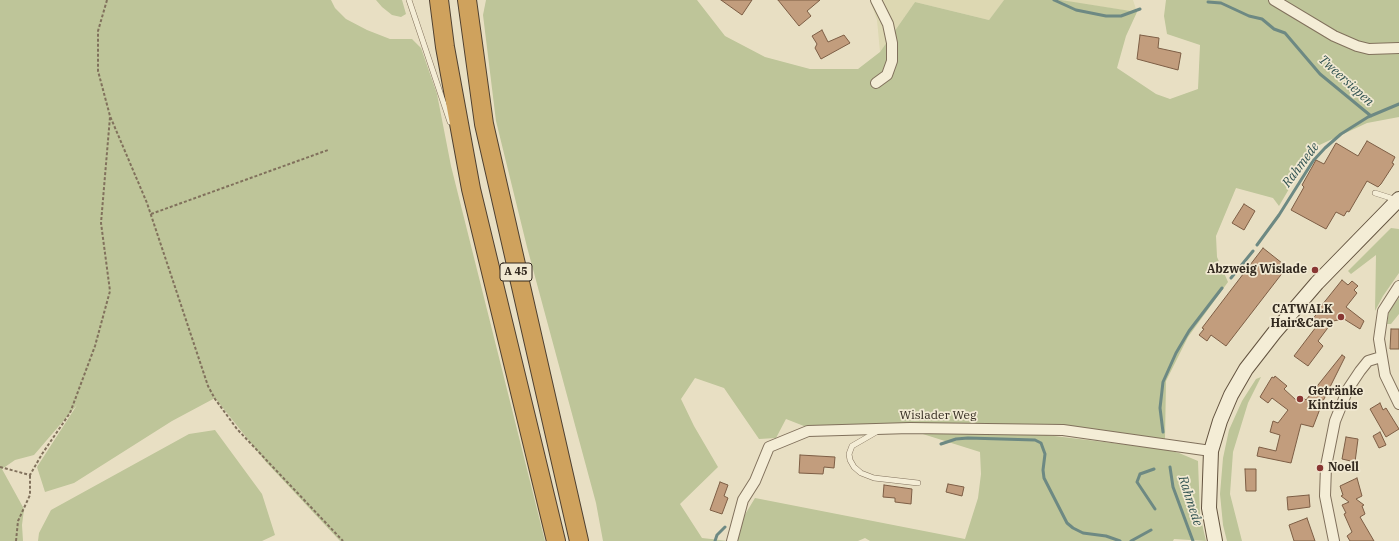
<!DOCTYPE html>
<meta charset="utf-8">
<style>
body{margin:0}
canvas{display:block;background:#e8dfc3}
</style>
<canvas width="1399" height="541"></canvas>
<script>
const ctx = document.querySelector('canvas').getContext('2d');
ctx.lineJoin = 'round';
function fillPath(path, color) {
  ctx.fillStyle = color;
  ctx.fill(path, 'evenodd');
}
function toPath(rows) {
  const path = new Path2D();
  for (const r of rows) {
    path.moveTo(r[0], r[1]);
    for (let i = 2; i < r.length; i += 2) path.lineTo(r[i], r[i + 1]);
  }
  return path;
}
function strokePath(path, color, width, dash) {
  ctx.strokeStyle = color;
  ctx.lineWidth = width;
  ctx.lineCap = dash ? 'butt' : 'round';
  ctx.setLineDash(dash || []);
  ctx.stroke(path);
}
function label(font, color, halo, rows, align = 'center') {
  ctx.font = font + ' "IBM Plex Serif",serif';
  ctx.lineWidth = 3.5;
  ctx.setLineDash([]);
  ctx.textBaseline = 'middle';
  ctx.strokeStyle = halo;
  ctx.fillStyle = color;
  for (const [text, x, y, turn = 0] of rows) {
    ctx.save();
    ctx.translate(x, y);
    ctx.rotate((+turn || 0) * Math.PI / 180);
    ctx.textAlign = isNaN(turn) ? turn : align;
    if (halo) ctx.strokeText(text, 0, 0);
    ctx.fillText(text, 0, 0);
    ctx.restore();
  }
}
const farmland = toPath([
 [870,0,1004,0,989,20,915,2,880,52,877,20],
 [1061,0,1133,0,1137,12,1070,2]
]);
const green = toPath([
 [0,0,331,0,335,8,346,19,367,30,390,39,412,39,421,48,437,94,451,166,545,541,340,541,266,462,215,398,172,421,74,483,45,492,37,467,77,405,34,455,15,460,2,469,24,509,22,525,23,541,0,541],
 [376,0,402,0,406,14,401,17,392,15,382,7],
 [486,0,697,0,725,36,765,57,810,69,858,69,880,52,915,2,989,20,1004,0,1061,0,1137,12,1126,36,1117,68,1156,94,1170,99,1198,89,1200,45,1167,34,1164,16,1166,0,1399,0,1399,117,1367,123,1313,148,1279,206,1273,198,1236,188,1216,236,1217,257,1228,282,1188,337,1166,381,1165,439,1074,426,910,424,809,428,786,419,776,438,759,439,724,388,695,378,681,399,694,426,718,467,680,504,702,538,729,541,755,498,965,539,978,498,981,474,980,452,910,430,1029,433,1163,449,1179,453,1198,461,1200,515,1206,541,1174,539,1173,541,870,541,865,538,858,541,603,541,596,503,527,247,496,121,483,15],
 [1391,228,1399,229,1399,273,1383,296,1375,311,1376,255,1351,274,1348,271],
 [1399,298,1399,314,1391,324,1387,324,1389,311],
 [1261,377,1248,403,1233,452,1230,494,1242,541,1227,541,1223,525,1220,494,1223,458,1229,430,1242,401,1256,379],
 [215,430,262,494,275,535,262,541,38,541,39,533,51,510,189,434]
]);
const stream = toPath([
 [1054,0,1076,10,1106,16,1121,16,1140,9],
 [1208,2,1221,3,1249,16,1262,19,1274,29,1285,33,1320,74,1371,116],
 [1257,245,1279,215,1313,161,1325,148,1341,134,1368,117,1399,104],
 [1231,278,1253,251],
 [1163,432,1160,408,1163,382,1176,353,1189,331,1222,288],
 [941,444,956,439,968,438,1035,440,1041,443,1045,454,1043,470,1044,478,1067,523,1073,528,1083,533,1106,536,1120,541],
 [1170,467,1173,487,1193,541],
 [1154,469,1140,474,1137,482,1155,509],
 [715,541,717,535,725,527],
 [1131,541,1151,530]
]);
const building = toPath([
 [721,0,752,0,742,15,721,0],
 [778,0,820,0,807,11,811,16,799,26,778,0],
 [822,30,828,42,844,35,850,43,821,59,815,48,817,44,812,36,822,30],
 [1140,35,1159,38,1158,48,1181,53,1178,70,1137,59,1140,35],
 [1367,141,1395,157,1392,163,1394,164,1381,184,1378,187,1367,181,1349,212,1347,211,1344,216,1336,212,1326,229,1291,210,1304,187,1302,185,1316,160,1324,164,1336,143,1358,156,1367,141],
 [1244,204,1255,211,1244,230,1232,223,1244,204],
 [1263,248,1287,267,1226,346,1211,335,1207,341,1199,335,1204,329,1202,328,1263,248],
 [1342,280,1348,285,1352,281,1358,286,1354,290,1357,293,1346,307,1364,321,1360,329,1344,319,1333,321,1318,341,1323,346,1308,366,1294,356,1316,327,1310,322,1320,310,1318,310,1342,280],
 [1391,329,1399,329,1399,349,1390,349,1391,329],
 [1342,355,1345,357,1323,401,1313,427,1301,424,1291,463,1257,456,1259,447,1276,451,1280,435,1270,432,1273,421,1278,423,1288,410,1272,398,1268,403,1260,397,1272,377,1274,378,1275,376,1287,386,1284,389,1296,400,1300,395,1306,400,1342,355],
 [1380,403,1383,410,1386,408,1399,429,1386,437,1370,409,1380,403],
 [1380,432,1386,445,1379,448,1373,436,1380,432],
 [1346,437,1358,439,1355,462,1342,459,1346,437],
 [800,455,835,457,834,468,824,467,823,474,799,473,800,455],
 [1245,469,1256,469,1256,491,1246,491,1245,469],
 [1357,478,1362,496,1356,499,1364,505,1362,506,1365,514,1360,517,1374,541,1350,541,1347,536,1352,532,1344,514,1346,513,1342,505,1349,502,1341,496,1343,495,1340,486,1357,478],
 [720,482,728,485,724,496,728,498,722,514,710,510,720,482],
 [948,484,964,487,962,496,946,492,948,484],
 [884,485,912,489,911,504,895,502,895,498,883,497,884,485],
 [1309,495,1310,507,1288,510,1287,497,1309,495],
 [1307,518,1315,541,1294,541,1289,525,1307,518]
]);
const path = toPath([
 [107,0,98,31,98,71,110,116,147,203,208,386,215,399,237,429,343,541],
 [151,214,328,150],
 [0,467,30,475,42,454,70,413,95,346,110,291,101,223,110,117],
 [16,541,18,521,30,495,30,475]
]);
const service = toPath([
 [409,0,450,122],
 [1375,193,1397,200],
 [878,431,852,446,849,454,850,460,854,467,861,473,874,478,918,483]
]);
const minor = toPath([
 [876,0,888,24,892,43,892,61,887,75,876,83],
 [1274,0,1334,36,1357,46,1369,49,1399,48],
 [1399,286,1383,311,1379,339,1385,375,1399,404],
 [732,541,743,500,755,481,769,447,808,431,910,428,1063,430,1211,451],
 [1334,541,1325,496,1326,466,1335,421,1348,389,1360,371,1368,361,1381,357]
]);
const secondary = toPath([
 [1215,541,1209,508,1211,451,1220,421,1231,395,1246,369,1274,333,1317,283,1399,199]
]);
const motorway = toPath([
 [439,0,445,47,471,189,556,541],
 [467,0,484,124,579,541]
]);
const markers = [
 [1315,270,4,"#893633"],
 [1341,317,4,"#893633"],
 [1300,399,4,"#893633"],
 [1320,468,4,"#893633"]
];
const shields = [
 [516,272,32]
];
const shieldNames = [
 ["A 45",516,272]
];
const poiNames = [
 ["Abzweig Wislade",1307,270],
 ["CATWALK",1333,310],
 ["Hair&Care",1333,324],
 ["Getränke",1308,392,"left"],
 ["Kintzius",1308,406,"left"],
 ["Noell",1328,468,"left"]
];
const streetNames = [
 ["Wislader Weg",938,416]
];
const waterNames = [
 ["Tweersiepen",1346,81,42],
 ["Rahmede",1301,165,-53],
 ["Rahmede",1190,501,72]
];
fillPath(farmland, '#ddd8b2');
fillPath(green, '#bec599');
strokePath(stream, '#6d8983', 3);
fillPath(building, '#c29d7d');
strokePath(building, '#7d5e45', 1);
strokePath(service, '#81715c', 6);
strokePath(minor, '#81715c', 12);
strokePath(secondary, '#63533f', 16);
strokePath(motorway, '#4f4030', 20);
strokePath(path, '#81715c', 2, [3, 2]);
strokePath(service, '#f4edd6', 5);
strokePath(minor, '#f4edd6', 10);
strokePath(secondary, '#f4edd6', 14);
strokePath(motorway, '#cfa25d', 18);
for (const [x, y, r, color] of markers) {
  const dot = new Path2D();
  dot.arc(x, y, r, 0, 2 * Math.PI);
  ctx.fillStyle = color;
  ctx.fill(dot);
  strokePath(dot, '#f1e9d2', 1.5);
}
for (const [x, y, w] of shields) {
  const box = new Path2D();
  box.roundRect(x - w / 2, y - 9, w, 18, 3);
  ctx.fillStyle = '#f1e9d2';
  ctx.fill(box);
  strokePath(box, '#32291f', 1);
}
label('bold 11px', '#32291f', null, shieldNames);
label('bold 12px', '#32291f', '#f1e9d2', poiNames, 'right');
label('12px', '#32291f', '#f1e9d2', streetNames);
label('italic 13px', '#2f5150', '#f1e9d2', waterNames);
</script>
